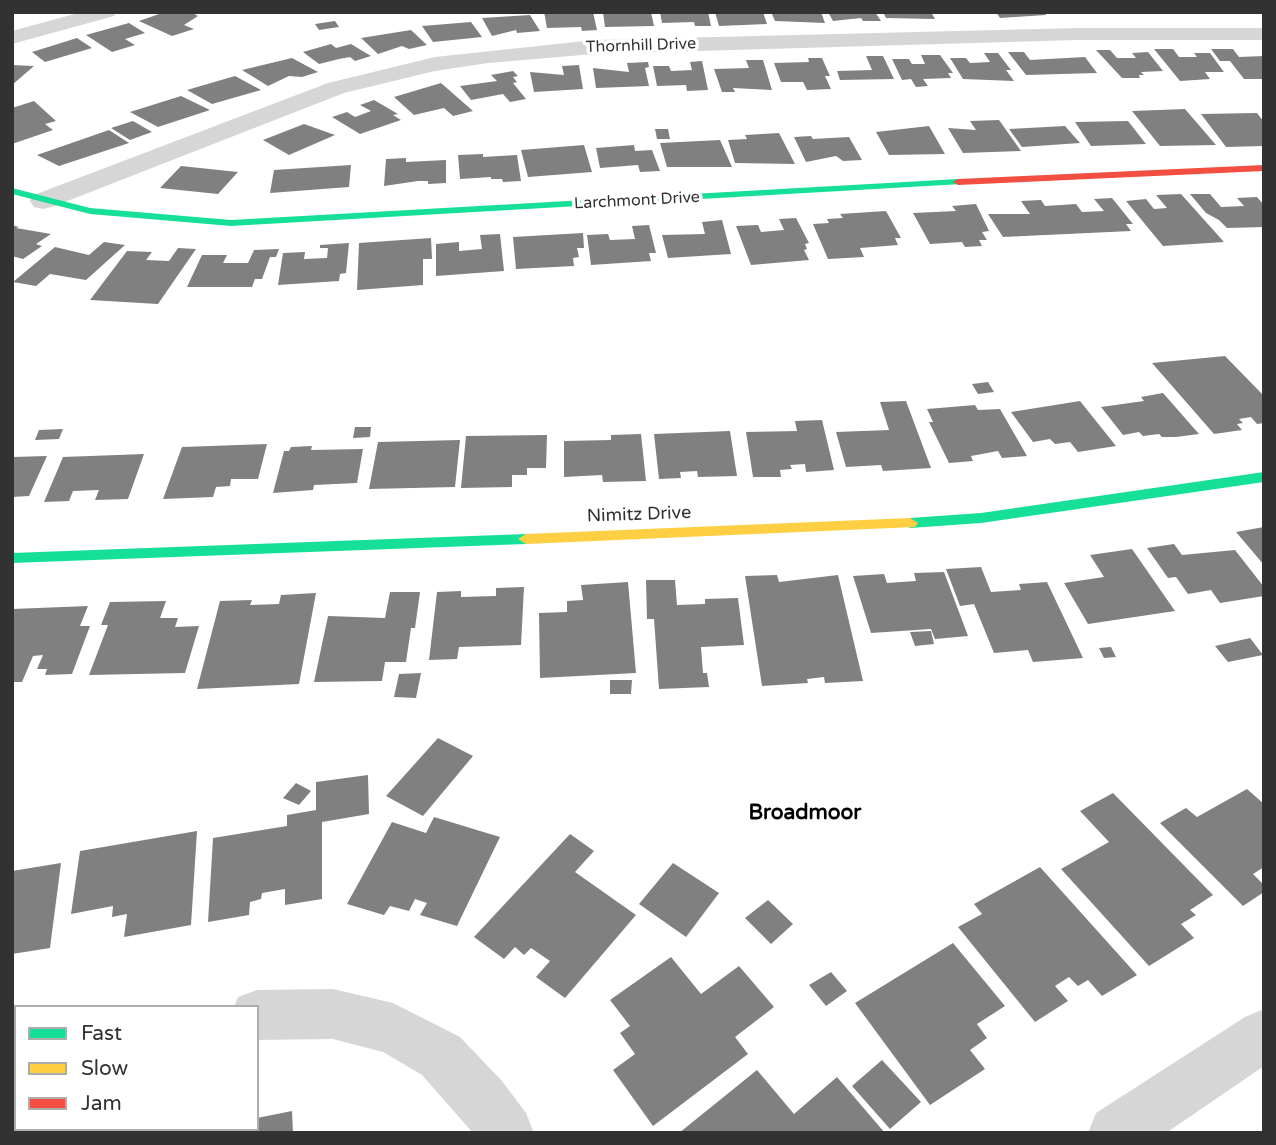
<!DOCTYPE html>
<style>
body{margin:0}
#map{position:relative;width:1276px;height:1145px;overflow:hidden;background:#fff;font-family:"Varela Round",sans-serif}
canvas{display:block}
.frame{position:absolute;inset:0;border:14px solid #323232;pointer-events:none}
.legend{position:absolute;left:14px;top:1005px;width:245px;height:126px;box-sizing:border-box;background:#fff;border:2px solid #adadad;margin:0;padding:9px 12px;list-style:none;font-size:21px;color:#323232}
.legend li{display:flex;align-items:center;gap:14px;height:35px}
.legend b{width:35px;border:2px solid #adadad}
</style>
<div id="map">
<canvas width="1276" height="1145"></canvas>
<div class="frame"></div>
<ul class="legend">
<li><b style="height:9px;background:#16e098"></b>Fast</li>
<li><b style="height:9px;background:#ffcf43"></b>Slow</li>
<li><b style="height:9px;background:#f24e42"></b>Jam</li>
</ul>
</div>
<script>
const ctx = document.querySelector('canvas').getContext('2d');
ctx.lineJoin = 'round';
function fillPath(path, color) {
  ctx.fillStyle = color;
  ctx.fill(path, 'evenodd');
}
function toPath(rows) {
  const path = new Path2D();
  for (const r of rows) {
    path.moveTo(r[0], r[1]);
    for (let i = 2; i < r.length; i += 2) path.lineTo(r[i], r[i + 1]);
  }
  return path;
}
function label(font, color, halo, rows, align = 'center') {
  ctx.font = font + ' "Varela Round",sans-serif';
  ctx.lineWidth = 7;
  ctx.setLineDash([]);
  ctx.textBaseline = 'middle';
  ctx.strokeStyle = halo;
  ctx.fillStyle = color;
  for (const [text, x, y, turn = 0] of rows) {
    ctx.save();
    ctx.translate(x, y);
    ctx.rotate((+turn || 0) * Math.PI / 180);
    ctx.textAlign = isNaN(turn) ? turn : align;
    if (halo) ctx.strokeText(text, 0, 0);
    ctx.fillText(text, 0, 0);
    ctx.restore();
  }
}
const building = toPath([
 [165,12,191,12,198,16,184,25,194,29,172,36,139,21],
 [544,12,593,12,597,30,582,31,581,27,547,28],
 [603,12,651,12,654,26,605,27],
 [660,12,708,12,711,26,695,26,694,22,662,23],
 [715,12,763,12,767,24,719,26],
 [771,12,821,12,825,23,775,21],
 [828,12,875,12,881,21,863,21,861,18,833,21],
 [883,12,931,12,935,19,886,18],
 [996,12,1044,12,1046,15,1000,18],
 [530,15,540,31,517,33,516,30,492,36,482,18],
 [335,21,339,27,319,30,315,24],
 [471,22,482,37,433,42,422,26],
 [129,23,145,33,125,39,135,45,112,52,86,35],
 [411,30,427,45,409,49,402,46,378,54,361,38],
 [77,38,92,48,45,62,32,52],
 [331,44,336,48,351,44,371,56,355,61,350,57,339,59,319,64,303,52],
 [1154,49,1173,49,1179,57,1197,57,1194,53,1210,53,1224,72,1205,72,1210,79,1180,81],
 [1211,49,1233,49,1239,57,1264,56,1264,79,1244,79,1230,61,1220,61],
 [1096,50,1110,50,1117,58,1136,58,1132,53,1148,52,1163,71,1141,72,1144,75,1139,75,1140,78,1122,78],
 [1008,52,1024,52,1030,60,1085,57,1097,73,1026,75],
 [984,53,998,53,1011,70,1006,70,1014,81,963,79,950,58,966,58,970,63,990,62],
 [921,55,940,55,953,73,948,73,951,78,923,79,928,86,916,87,911,79,902,80,892,59,909,59,912,64,925,64],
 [866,56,883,56,894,79,840,80,837,71,872,70],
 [292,58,318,72,302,77,289,76,268,86,242,70],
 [808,58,822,58,830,76,825,76,831,89,807,90,803,82,781,82,774,63,809,62],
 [746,60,763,60,772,90,733,88,735,92,722,92,714,69,749,68],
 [702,61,708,90,687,91,686,85,657,86,653,66,669,66,671,71,692,70,690,62],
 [648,62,649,67,645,68,649,86,596,88,593,68,629,72,627,63],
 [12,65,34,66,12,85],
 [579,65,583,89,534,92,530,72,564,75,562,66],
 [513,71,518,76,513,77,517,82,513,83,526,99,510,102,503,94,471,100,460,86,497,81,491,75],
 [235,76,261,90,212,104,187,90],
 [441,83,473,111,453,116,444,108,414,115,394,97],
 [181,96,210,110,158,127,130,112],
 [374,100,398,114,393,115,401,120,360,134,332,117,347,112,355,117,371,111,360,105],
 [34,101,56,121,45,124,53,130,12,144,12,108],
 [1185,109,1216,145,1160,146,1132,111],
 [1257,113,1264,122,1264,146,1226,147,1201,114],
 [999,120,1021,151,963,153,948,128,976,130,970,121],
 [133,121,152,132,130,140,111,128],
 [1128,121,1146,144,1091,146,1075,122],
 [304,124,335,135,289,155,263,140],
 [929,126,945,154,889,155,876,132],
 [1065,126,1080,143,1022,147,1009,129],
 [655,129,668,129,670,139,657,139],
 [109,130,129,143,59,166,37,155],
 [779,133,795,164,735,163,728,140,747,139,745,135],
 [811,136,813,139,849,137,862,160,843,161,836,156,806,162,794,137],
 [720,140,732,167,667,167,660,143],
 [584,145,592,172,528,177,521,150],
 [634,145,635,151,652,150,660,171,640,172,638,165,600,168,596,148],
 [483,154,483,157,517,155,521,181,503,182,502,179,491,179,491,177,460,179,458,155],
 [406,158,406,162,446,160,446,183,428,184,428,181,418,181,384,186,386,159],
 [351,165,349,187,270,193,274,170],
 [181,166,238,172,218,194,160,188],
 [1181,194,1224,242,1163,246,1126,201,1146,199,1154,209,1167,208,1156,195],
 [1190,194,1210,194,1221,207,1244,206,1237,198,1257,197,1264,205,1264,227,1227,228,1219,220,1206,213],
 [1112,198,1133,224,1126,224,1131,231,1003,237,988,214,1030,214,1021,201,1041,200,1045,206,1076,204,1082,212,1104,211,1094,199],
 [976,204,989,231,982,232,987,240,979,240,982,246,965,247,962,242,930,244,913,213,956,211,952,206],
 [886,211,901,238,895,238,898,245,860,248,864,257,828,259,813,224,829,223,827,219,843,218,840,214],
 [796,218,809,243,805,244,807,249,804,250,809,260,751,265,736,226,758,225,761,232,784,230,779,219],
 [722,220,731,254,668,258,662,235,705,234,702,222],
 [12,225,19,227,16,228,51,234,36,244,42,246,23,259,12,256],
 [649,225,656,253,649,253,651,261,591,265,587,235,608,234,610,240,635,239,632,226],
 [583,233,584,248,577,248,579,257,573,258,574,266,516,269,513,237],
 [500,234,504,271,436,276,436,244,459,242,459,251,482,249,480,235],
 [431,238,432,259,423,259,423,285,357,290,359,243],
 [104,242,125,245,86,280,50,274,36,286,13,282,55,247,89,255],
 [349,243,346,273,340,274,339,281,278,285,283,253,305,252,304,259,327,258,328,248,320,248,320,245],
 [178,248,196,249,158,304,90,300,127,251,152,252,146,260,169,261],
 [279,249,276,257,270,257,262,279,255,279,252,287,187,287,202,255,227,255,223,263,248,263,254,250],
 [1225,356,1264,396,1264,423,1257,424,1251,417,1239,419,1243,423,1237,424,1242,430,1214,434,1152,363],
 [988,382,994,392,978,394,972,384],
 [1163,393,1199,434,1176,437,1162,437,1159,434,1143,436,1139,432,1123,435,1101,407,1144,401,1141,397],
 [906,401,931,468,883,471,881,465,846,467,836,432,889,430,880,402],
 [1080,401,1116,446,1078,452,1070,442,1055,444,1050,439,1033,442,1011,412],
 [975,405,978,410,1000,409,1027,456,1002,458,998,451,971,456,973,461,949,463,929,422,933,422,927,409],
 [822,420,834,470,806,472,805,464,790,465,792,469,780,470,781,477,753,477,746,432,797,431,795,421],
 [355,427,371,427,370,437,353,438],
 [63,429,59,439,35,440,39,430],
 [730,431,737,476,698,477,697,471,680,472,681,478,659,479,654,434],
 [641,434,646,481,603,482,602,475,564,477,564,441,611,440,611,435],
 [547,435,546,468,527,468,527,475,512,475,512,487,461,488,466,436],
 [460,440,455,487,369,489,378,442],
 [267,444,258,479,231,479,230,486,216,487,213,497,163,499,182,447],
 [312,446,311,450,363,449,357,483,314,485,313,490,273,493,284,451,289,451,291,447],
 [144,454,128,499,95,500,99,490,73,491,69,501,44,502,63,457],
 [47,456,29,496,12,497,12,457],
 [1264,527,1264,565,1236,532],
 [1174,544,1182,555,1235,550,1264,587,1264,596,1220,603,1211,590,1188,594,1176,577,1168,578,1147,548],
 [1132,549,1175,611,1088,624,1064,583,1104,577,1090,555],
 [981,567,991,592,1021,590,1019,584,1047,582,1083,658,1033,662,1028,650,994,653,974,604,960,606,946,569],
 [944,572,968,636,935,639,931,629,871,633,853,576,884,574,887,583,916,581,914,573],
 [777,575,779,582,838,575,863,681,825,683,824,677,807,679,808,683,762,686,745,576],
 [646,580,675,580,677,605,705,604,705,599,738,598,744,645,701,647,703,673,707,673,709,687,659,689,654,619,647,619],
 [628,582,636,673,540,678,539,613,567,612,567,601,583,600,581,585],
 [524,587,521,645,459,647,457,659,429,660,437,592,461,591,461,597,496,596,496,588],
 [390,592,420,592,415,628,411,628,406,662,385,662,382,681,314,682,328,616,385,618],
 [316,593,299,684,197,689,220,601,252,600,250,605,279,604,281,595],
 [166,601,160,618,178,618,175,627,199,626,185,673,89,675,108,625,101,625,110,602],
 [88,606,80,626,90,626,72,674,45,675,47,669,37,669,43,655,33,656,22,682,12,682,12,609],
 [931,631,934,644,915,646,910,632],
 [1250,638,1263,655,1228,662,1215,646],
 [1111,647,1116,657,1104,658,1099,648],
 [421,673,416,698,394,697,399,674],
 [610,680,632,680,631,694,610,694],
 [438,738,473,756,423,816,386,796],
 [368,775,369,814,322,822,322,899,285,905,285,889,262,893,261,899,250,902,249,915,208,922,213,838,287,826,287,815,316,810,316,782],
 [296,783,311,791,299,805,283,798],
 [1247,789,1264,804,1264,867,1253,874,1264,885,1264,892,1243,906,1160,823,1186,808,1197,817],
 [1113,793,1213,895,1190,910,1196,915,1181,924,1194,938,1149,966,1061,869,1109,842,1080,811],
 [434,817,500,837,457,926,420,915,427,903,415,899,409,911,390,906,384,915,347,904,392,822,426,833],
 [197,831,191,925,124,937,127,914,112,917,113,906,71,914,80,851],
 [570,834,594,851,575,872,636,915,565,998,536,977,550,961,531,948,524,955,515,947,504,959,474,937],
 [61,863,50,948,12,954,12,871],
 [673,863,719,893,686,937,639,904],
 [1040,867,1137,975,1102,996,1088,980,1078,986,1069,977,1055,986,1068,1001,1035,1022,958,927,982,914,974,904],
 [768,900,793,924,771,944,745,918],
 [953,943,1005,1006,977,1024,987,1038,970,1050,985,1069,930,1105,855,1003],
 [671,957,701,994,739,966,774,1007,735,1037,748,1054,653,1126,613,1070,635,1054,620,1033,630,1026,610,1000],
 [831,972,847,991,826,1006,809,985],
 [882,1060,921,1102,890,1129,852,1086],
 [757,1070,794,1114,837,1077,885,1133,679,1133],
 [292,1111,293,1133,238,1133,257,1129,257,1118]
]);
const street = toPath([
 [82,12,117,12,114,16,12,44,12,31,82,12],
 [1078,28,1264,28,1264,40,1078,40,594,54,488,63,435,71,344,93,52,207,43,209,34,207,30,201,34,195,328,83,435,57,594,40,1078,28],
 [333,989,393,1003,460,1037,502,1081,526,1113,534,1133,473,1133,422,1075,383,1052,333,1039,257,1040,257,1007,234,1007,238,997,257,990,333,989],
 [1264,1009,1264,1066,1166,1133,1088,1133,1096,1113,1245,1017,1264,1009],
 [12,1030,16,1030,16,1084,12,1084,12,1030]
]);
const fast = toPath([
 [958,179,963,182,962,184,231,226,90,214,12,194,12,188,90,208,231,220,958,179],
 [1264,472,1264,482,981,523,910,528,902,523,910,518,981,513,1264,472],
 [526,534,534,539,526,544,12,563,12,553,526,534]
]);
const slow = toPath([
 [910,518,918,523,915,527,526,544,518,539,526,534,910,518]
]);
const jam = toPath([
 [1264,165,1264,171,958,185,953,182,958,179,1264,165]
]);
const farStreetnames = [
 ["Thornhill Drive",641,46,-2],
 ["Larchmont Drive",637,201,-3]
];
const streetNames = [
 ["Nimitz Drive",639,515,-2]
];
const quarterNames = [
 ["Broadmoor",805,813]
];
fillPath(building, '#808080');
fillPath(street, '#d6d6d6');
fillPath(fast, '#16e098');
fillPath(slow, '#ffcf43');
fillPath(jam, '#f24e42');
label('16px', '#323232', '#fff', farStreetnames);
label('18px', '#323232', '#fff', streetNames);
label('bold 21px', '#000', '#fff', quarterNames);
</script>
